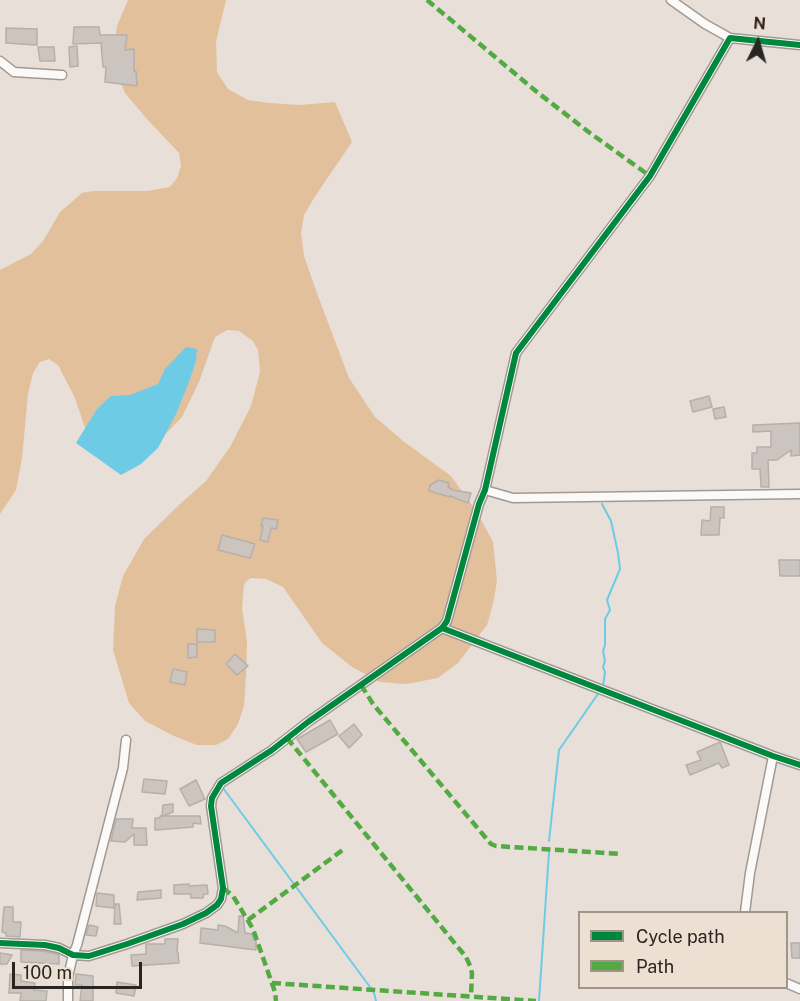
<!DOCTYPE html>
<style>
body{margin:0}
#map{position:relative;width:800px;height:1001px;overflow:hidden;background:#e7dfd8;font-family:"Public Sans",sans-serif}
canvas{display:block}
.legend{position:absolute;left:578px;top:911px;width:210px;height:78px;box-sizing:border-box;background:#eddfd2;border:2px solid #9f958b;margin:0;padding:8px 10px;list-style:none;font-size:18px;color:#2a2520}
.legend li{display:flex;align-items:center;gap:12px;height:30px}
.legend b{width:30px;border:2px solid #9f958b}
.north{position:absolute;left:728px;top:12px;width:60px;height:60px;-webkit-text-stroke:4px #eddfd2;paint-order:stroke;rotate:5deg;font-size:16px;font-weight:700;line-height:24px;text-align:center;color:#2a2520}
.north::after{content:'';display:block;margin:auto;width:21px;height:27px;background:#2a2520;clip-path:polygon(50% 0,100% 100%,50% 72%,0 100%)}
.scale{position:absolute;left:12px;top:962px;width:130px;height:27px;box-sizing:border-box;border:3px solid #2a2520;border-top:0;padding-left:8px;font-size:18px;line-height:21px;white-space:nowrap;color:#2a2520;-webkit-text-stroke:4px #eddfd2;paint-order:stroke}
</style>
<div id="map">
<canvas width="800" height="1001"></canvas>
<ul class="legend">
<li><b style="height:8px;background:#00873e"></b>Cycle path</li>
<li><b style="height:8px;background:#53aa43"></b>Path</li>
</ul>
<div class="north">N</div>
<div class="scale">100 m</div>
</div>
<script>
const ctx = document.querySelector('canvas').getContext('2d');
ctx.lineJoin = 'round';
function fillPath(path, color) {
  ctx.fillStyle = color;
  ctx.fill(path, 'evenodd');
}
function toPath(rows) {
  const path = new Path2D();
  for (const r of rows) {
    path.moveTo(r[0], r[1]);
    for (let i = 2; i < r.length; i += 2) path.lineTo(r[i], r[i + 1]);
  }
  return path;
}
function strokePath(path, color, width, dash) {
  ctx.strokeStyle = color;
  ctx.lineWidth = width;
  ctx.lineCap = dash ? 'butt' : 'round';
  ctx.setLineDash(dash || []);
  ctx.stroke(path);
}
const green = toPath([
 [128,0,226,0,216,42,217,72,228,89,248,100,269,103,300,105,335,102,352,142,314,198,304,215,301,233,304,256,318,296,349,378,375,417,403,441,451,476,477,512,493,542,497,581,493,604,487,625,458,663,438,678,406,684,380,682,352,667,322,643,283,587,266,579,250,578,244,584,242,608,247,641,246,676,244,706,238,724,228,739,216,745,197,745,174,736,145,721,129,703,113,650,115,606,123,576,144,539,180,504,206,481,230,447,251,406,260,372,258,350,253,341,239,331,227,330,215,337,199,382,182,417,150,450,114,467,103,462,91,446,75,398,58,365,49,359,40,362,33,373,28,394,22,458,16,490,0,514,0,270,31,254,43,241,60,212,82,193,93,191,147,191,170,187,177,178,181,166,179,153,146,118,125,93,117,74,114,50,117,26]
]);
const water = toPath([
 [186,347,197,349,196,361,189,382,176,414,158,448,141,464,121,475,76,443,97,409,111,396,130,395,158,384,165,369]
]);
const stream = toPath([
 [602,504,611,521,618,553,620,569,607,600,610,610,605,619,605,645,603,651,605,661,603,667,605,672,603,686],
 [223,788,370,987,374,993,376,1001],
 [549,841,559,750,600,691],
 [539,1001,549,852]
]);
const building = toPath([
 [74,27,99,27,100,35,127,35,125,50,134,49,134,71,136,71,137,86,105,82,106,67,103,67,101,43,73,44,74,27],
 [6,28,37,29,37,45,6,43,6,28],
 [77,46,78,66,70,67,69,47,77,46],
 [38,47,54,47,55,61,40,61,38,47],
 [709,396,712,407,693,412,690,401,709,396],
 [724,407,726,417,715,419,713,409,724,407],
 [800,423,800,455,791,456,791,450,777,460,768,460,769,487,761,487,760,469,752,469,752,453,757,453,757,447,771,447,771,431,753,432,753,425,800,423],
 [439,480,449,483,448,487,453,490,471,493,468,503,450,496,450,497,429,491,430,485,439,480],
 [711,507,724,507,724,518,720,518,719,535,701,535,702,520,710,521,711,507],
 [263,518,278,520,276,529,271,528,268,542,260,540,263,526,261,526,263,518],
 [222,535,255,544,250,558,218,550,222,535],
 [779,560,800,560,800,576,780,576,779,560],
 [197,629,215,630,215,642,197,642,197,629],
 [188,644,197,644,197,657,188,658,188,644],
 [235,654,248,666,237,675,226,664,235,654],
 [173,669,187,672,185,685,170,682,173,669],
 [330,720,338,734,306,752,297,739,330,720],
 [354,724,362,735,349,748,339,736,354,724],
 [720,742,729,765,722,768,719,763,690,775,686,765,701,760,697,752,720,742],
 [144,779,167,781,165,794,142,792,144,779],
 [196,780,205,799,189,806,180,789,196,780],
 [173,804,173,812,163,816,200,816,201,824,193,823,193,827,155,830,155,818,160,818,160,816,162,816,163,805,173,804],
 [116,819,133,819,132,828,146,828,147,845,134,845,134,834,125,842,111,841,116,819],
 [189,884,189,886,207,885,208,894,204,894,203,898,191,898,191,894,174,894,174,885,189,884],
 [161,890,161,898,137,900,138,892,161,890],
 [97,893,114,895,114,908,96,906,97,893],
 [115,904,119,904,121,924,114,924,115,904],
 [4,907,13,907,13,922,21,922,20,937,6,936,6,933,2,932,4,907],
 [239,916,243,916,245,933,252,934,253,939,256,940,256,950,200,943,201,928,218,930,218,925,225,926,238,933,239,916],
 [89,925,98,927,96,936,86,935,89,925],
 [165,939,178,939,177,952,178,952,179,963,132,966,131,955,146,954,146,944,165,944,165,939],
 [791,943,800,943,800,958,792,958,791,943],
 [21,950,43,951,57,954,59,955,59,964,21,962,21,950],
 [0,953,12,955,7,964,0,964,0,953],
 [10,974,21,975,21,981,35,983,34,990,47,991,46,1001,20,1001,21,993,9,993,10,974],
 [76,974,93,976,93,1001,80,1001,82,985,75,985,76,974],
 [117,982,136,985,134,996,116,993,117,982]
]);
const minor = toPath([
 [671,0,705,24,730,38],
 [0,61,14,72,62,75],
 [485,490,513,498,800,494],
 [442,628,773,756,800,765],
 [745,912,750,873,773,756],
 [0,943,45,945,59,948,73,955,89,956,127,944,183,924,206,913,217,905,221,899,223,888,211,806,212,798,221,783,272,750,308,722,442,628,447,621,479,504,485,490,516,353,650,176,730,38,800,45],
 [786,983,800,989],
 [68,1001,68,977,73,955,77,945,123,768,126,740]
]);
const quiet = toPath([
 [427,0,537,92,590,133,650,176],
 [361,685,373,704,491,844,496,846,621,854],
 [287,738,466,957,471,968,472,974,471,996],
 [223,888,233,896,253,929,275,992,276,1001],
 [248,920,344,849],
 [272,983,536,1001]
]);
const cycleway = toPath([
 [442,628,773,756,800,765],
 [0,943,45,945,59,948,73,955,89,956,127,944,183,924,206,913,217,905,221,899,223,888,211,806,212,798,221,783,272,750,308,722,442,628,447,621,479,504,485,490,516,353,650,176,730,38,800,45]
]);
fillPath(green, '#e3c09c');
fillPath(water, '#6dcbe5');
strokePath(stream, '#6dcbe5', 2);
fillPath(building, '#ccc5bf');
strokePath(building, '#b6afaa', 1.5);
strokePath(minor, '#a09994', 11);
strokePath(minor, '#fbfaf9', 8);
strokePath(quiet, '#53aa43', 4.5, [9, 4.5]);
strokePath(cycleway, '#00873e', 6);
</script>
